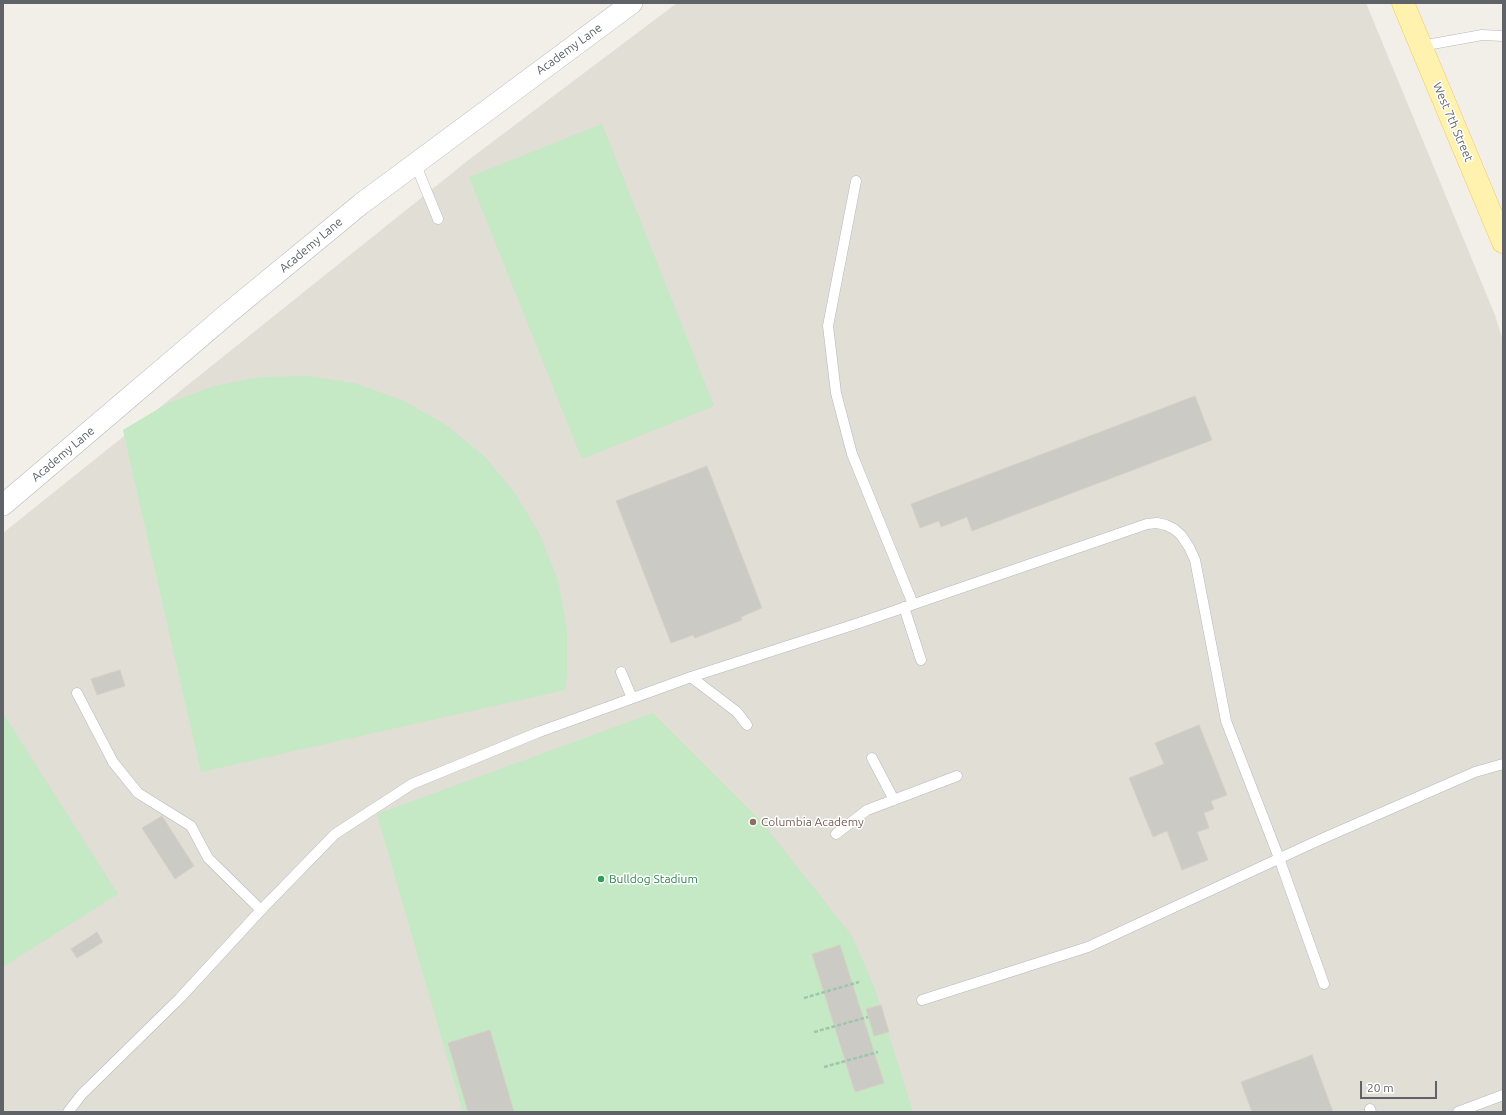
<!DOCTYPE html>
<style>
body{margin:0}
#map{position:relative;width:1506px;height:1115px;overflow:hidden;background:#f1efe8;font-family:Ubuntu,sans-serif}
canvas{display:block}
.frame{position:absolute;inset:0;border:4px solid #5f6368;pointer-events:none}
.scale{position:absolute;left:1360px;top:1081px;width:77px;height:18px;box-sizing:border-box;border:2px solid #5f6368;border-top:0;padding-left:5px;font-size:12px;line-height:14px;white-space:nowrap;color:#5f6368;-webkit-text-stroke:3px #fff;paint-order:stroke}
</style>
<div id="map">
<canvas width="1506" height="1115"></canvas>
<div class="frame"></div>
<div class="scale">20 m</div>
</div>
<script>
const ctx = document.querySelector('canvas').getContext('2d');
ctx.lineJoin = 'round';
function fillPath(path, color) {
  ctx.fillStyle = color;
  ctx.fill(path, 'evenodd');
}
function toPath(rows) {
  const path = new Path2D();
  for (const r of rows) {
    path.moveTo(r[0], r[1]);
    for (let i = 2; i < r.length; i += 2) path.lineTo(r[i], r[i + 1]);
  }
  return path;
}
function strokePath(path, color, width, dash) {
  ctx.strokeStyle = color;
  ctx.lineWidth = width;
  ctx.lineCap = dash ? 'butt' : 'round';
  ctx.setLineDash(dash || []);
  ctx.stroke(path);
}
function label(font, color, halo, rows, align = 'center') {
  ctx.font = font + ' Ubuntu,sans-serif';
  ctx.lineWidth = 3;
  ctx.setLineDash([]);
  ctx.textBaseline = 'middle';
  ctx.strokeStyle = halo;
  ctx.fillStyle = color;
  for (const [text, x, y, turn = 0] of rows) {
    ctx.save();
    ctx.translate(x, y);
    ctx.rotate((+turn || 0) * Math.PI / 180);
    ctx.textAlign = isNaN(turn) ? turn : align;
    if (halo) ctx.strokeText(text, 0, 0);
    ctx.fillText(text, 0, 0);
    ctx.restore();
  }
}
const education = toPath([
 [677,3,1366,3,1495,315,1503,341,1503,1112,3,1112,3,533,471,158]
]);
const green = toPath([
 [602,124,714,406,582,459,469,177],
 [310,376,358,384,404,401,446,425,484,456,515,493,540,535,558,580,567,628,567,677,565,690,201,772,123,430,168,403,214,386,261,377],
 [3,713,118,894,3,967],
 [653,713,761,821,852,936,875,989,913,1112,463,1112,377,814]
]);
const building = toPath([
 [1195,396,1212,440,972,531,967,517,941,527,939,521,920,528,911,504,1195,396],
 [707,466,762,608,741,617,742,620,695,638,693,635,671,643,616,501,707,466],
 [120,670,125,686,97,695,91,679,120,670],
 [1199,725,1227,795,1211,801,1214,809,1204,813,1209,828,1197,832,1208,860,1182,870,1167,831,1153,837,1129,778,1164,764,1155,743,1199,725],
 [162,816,194,866,175,879,142,828,162,816],
 [97,932,103,942,77,958,71,949,97,932],
 [840,945,884,1083,855,1092,812,954,840,945],
 [881,1005,889,1032,874,1036,866,1009,881,1005],
 [490,1030,514,1112,468,1112,448,1043,490,1030],
 [1312,1055,1333,1112,1252,1112,1241,1082,1312,1055]
]);
const path = toPath([
 [804,998,859,982],
 [814,1032,868,1017],
 [824,1067,878,1052]
]);
const lane = toPath([
 [1421,46,1482,35,1503,36],
 [415,163,438,219],
 [856,181,828,326,836,393,852,454,913,604],
 [904,607,921,660],
 [621,672,632,698],
 [691,677,737,712,747,725],
 [77,693,113,762,138,793,191,826,208,858,261,910],
 [872,758,894,800],
 [836,834,867,810,957,776],
 [922,1000,1088,947,1317,841,1475,772,1503,764],
 [1370,1109,1371,1112],
 [68,1112,82,1094,180,998,261,910,335,834,412,784,539,732,691,677,859,623,1147,524,1157,523,1166,525,1174,529,1181,535,1189,547,1195,560,1226,721,1279,858,1324,984],
 [1458,1112,1503,1095]
]);
const street = toPath([
 [3,505,232,310,361,204,632,3]
]);
const primary = toPath([
 [1403,3,1503,242]
]);
const markers = [
 [753,822,4,"#8d6e63"],
 [601,879,4,"#2e9e5b"]
];
const streetNames = [
 ["Academy Lane",569,49,-36],
 ["West 7th Street",1453,122,67],
 ["Academy Lane",311,245,-40],
 ["Academy Lane",63,454,-40]
];
const educationNames = [
 ["Columbia Academy",761,822]
];
const leisureNames = [
 ["Bulldog Stadium",609,879]
];
fillPath(education, '#e1ded6');
fillPath(green, '#c5e8c5');
fillPath(building, '#cccac5');
strokePath(building, '#d6d1c6', 1);
strokePath(lane, '#b5b8bc', 11);
strokePath(street, '#b5b8bc', 22);
strokePath(primary, '#f2c960', 23);
strokePath(path, '#9cc7a9', 2.5, [4, 2]);
strokePath(lane, '#fff', 10);
strokePath(street, '#fff', 21);
strokePath(primary, '#fff2af', 22);
for (const [x, y, r, color] of markers) {
  const dot = new Path2D();
  dot.arc(x, y, r, 0, 2 * Math.PI);
  ctx.fillStyle = color;
  ctx.fill(dot);
  strokePath(dot, '#fff', 1.5);
}
label('12px', '#5f6368', '#fff', streetNames);
label('12px', '#785e54', '#fff', educationNames, 'left');
label('12px', '#27864d', '#fff', leisureNames, 'left');
</script>
